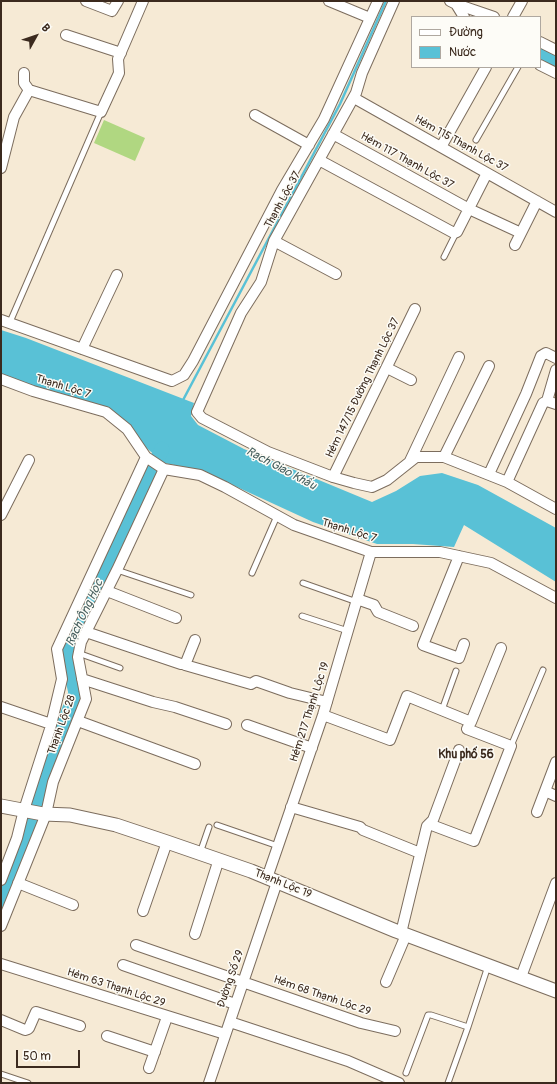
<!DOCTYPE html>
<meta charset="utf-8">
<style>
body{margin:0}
#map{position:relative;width:557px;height:1084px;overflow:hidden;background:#f6ead5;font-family:Pangolin,sans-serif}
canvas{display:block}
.frame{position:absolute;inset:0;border:2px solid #3b2a1e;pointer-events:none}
.legend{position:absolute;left:411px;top:16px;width:130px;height:52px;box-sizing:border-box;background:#fdfcf7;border:1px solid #afa8a0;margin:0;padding:5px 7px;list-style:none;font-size:12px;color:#3b2a1e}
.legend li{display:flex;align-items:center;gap:8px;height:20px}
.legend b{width:20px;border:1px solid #afa8a0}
.north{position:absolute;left:16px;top:16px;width:40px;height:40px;-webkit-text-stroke:3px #fdfcf7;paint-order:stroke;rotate:50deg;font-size:11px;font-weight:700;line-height:16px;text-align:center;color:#3b2a1e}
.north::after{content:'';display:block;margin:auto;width:14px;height:18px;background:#3b2a1e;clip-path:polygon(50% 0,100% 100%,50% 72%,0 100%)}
.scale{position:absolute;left:16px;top:1050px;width:64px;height:18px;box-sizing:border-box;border:2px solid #3b2a1e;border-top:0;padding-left:5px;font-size:12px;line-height:14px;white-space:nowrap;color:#3b2a1e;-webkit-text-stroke:3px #fdfcf7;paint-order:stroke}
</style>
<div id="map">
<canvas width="557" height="1084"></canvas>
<div class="frame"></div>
<ul class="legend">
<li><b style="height:5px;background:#fff"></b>Đường</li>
<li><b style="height:11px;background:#59c1d6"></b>Nước</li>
</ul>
<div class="north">B</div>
<div class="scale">50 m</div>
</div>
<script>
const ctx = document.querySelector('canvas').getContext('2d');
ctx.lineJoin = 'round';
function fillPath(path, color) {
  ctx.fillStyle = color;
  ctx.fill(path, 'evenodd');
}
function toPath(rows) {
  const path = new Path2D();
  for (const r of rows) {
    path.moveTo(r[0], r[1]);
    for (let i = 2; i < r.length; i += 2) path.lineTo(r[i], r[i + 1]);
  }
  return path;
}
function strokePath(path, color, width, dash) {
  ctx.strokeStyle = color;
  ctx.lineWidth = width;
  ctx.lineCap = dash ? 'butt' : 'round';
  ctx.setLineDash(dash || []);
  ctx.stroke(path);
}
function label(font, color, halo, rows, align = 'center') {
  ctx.font = font + ' Pangolin,sans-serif';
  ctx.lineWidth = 3;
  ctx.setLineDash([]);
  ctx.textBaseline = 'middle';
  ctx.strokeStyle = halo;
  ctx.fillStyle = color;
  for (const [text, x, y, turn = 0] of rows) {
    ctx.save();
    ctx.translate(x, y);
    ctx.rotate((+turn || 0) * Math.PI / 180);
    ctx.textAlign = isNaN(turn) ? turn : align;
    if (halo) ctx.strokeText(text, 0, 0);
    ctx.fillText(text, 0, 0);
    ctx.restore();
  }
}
const green = toPath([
 [104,120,145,138,135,161,94,143]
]);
const water = toPath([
 [1,330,26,338,194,403,191,416,198,425,244,449,372,502,396,491,420,476,442,473,478,485,556,528,556,582,464,525,454,547,413,544,377,544,313,522,200,470,164,463,143,445,86,403,1,376]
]);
const stream = toPath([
 [182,402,340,104,386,1]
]);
const river = toPath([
 [540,52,556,61],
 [1,900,31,822,51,756,76,693,67,653,162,449]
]);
const service = toPath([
 [476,140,518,67],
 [444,257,456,233],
 [10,322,101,112],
 [117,570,191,595],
 [252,573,277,516],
 [303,583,357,602],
 [302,616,348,631],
 [78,653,120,668],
 [442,710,456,671],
 [511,746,543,670],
 [217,825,278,846],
 [200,853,209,827],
 [406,1073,428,1015,431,1015,468,1027],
 [1,1074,28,1083],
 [448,1083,468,1027,488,966]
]);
const minor = toPath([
 [86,1,112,11,118,1],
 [329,1,370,18],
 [394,1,362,73,356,93,274,241,261,282,241,313,197,412,202,418,268,452,333,477,354,483,372,487,387,480,416,457,444,457,507,482,556,509],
 [450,1,456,4,494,17],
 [456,4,464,17],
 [513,17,522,1],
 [66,35,121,53],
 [540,42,556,50],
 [540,65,556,73],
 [24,73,24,83,29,90,101,112,119,73,118,59,143,1],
 [354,98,556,212],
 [255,115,309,145],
 [333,134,469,209,521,233],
 [441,147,486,67],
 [319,160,454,233,457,232,487,173],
 [1,168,14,117,29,90],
 [274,241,336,274],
 [515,245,537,201],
 [1,320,172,381,184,375,193,361,282,190,324,119,378,1],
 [82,349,117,275],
 [387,368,411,380],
 [1,379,33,391,106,412,127,429,146,457,164,469,200,475,225,487,294,525,371,552,440,552,491,563,556,598],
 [547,401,556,370],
 [444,457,489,366],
 [410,461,459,357],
 [489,474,526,394,541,356,546,353,556,358],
 [333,477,415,309],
 [507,482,543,403,547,401,556,404],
 [1,515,29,460],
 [459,556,423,645,459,658,464,644],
 [107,591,176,618],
 [357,599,374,605,378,612,413,626],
 [86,632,181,664],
 [195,640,185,665,251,684,256,681,290,693,327,702],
 [82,679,153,702,175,707,226,724],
 [1,707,51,724],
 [323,715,390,740,407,696,471,722,467,729,511,746,474,841,429,824],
 [78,721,195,764],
 [471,722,501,648],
 [247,725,312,748],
 [545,791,556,796],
 [291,807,360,827,363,830,420,853],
 [537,812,556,762],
 [267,878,323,715,371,552],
 [1,880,17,838,24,810,50,729,62,679,57,649,146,457],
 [18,883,73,905],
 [143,911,167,842],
 [1,926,46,814,53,782,86,699,78,657,81,642,117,570,164,469],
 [401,933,427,826,433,820,459,750],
 [195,934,219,859],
 [136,945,361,1023,395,1031],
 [1,964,225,1034],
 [123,965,235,1004],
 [521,977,556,883],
 [386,982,406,935],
 [1,1020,25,1030,28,1029,29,1028,36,1012,80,1026],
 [230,1022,348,1061,399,1083],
 [107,1036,155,1052],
 [149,1068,167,1017],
 [209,1083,277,882]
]);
const tertiary = toPath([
 [1,806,43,814,70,815,116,825,167,842,251,871,396,931,556,991]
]);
const streetNames = [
 ["Hẻm 115 Thạnh Lộc 37",461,144,29],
 ["Hẻm 117 Thạnh Lộc 37",407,161,29],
 ["Thạnh Lộc 37",283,200,-61],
 ["Thạnh Lộc 7",63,387,17],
 ["Hẻm 147/15 Đường Thạnh Lộc 37",363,388,-64],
 ["Thạnh Lộc 7",349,531,17],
 ["Hẻm 217 Thạnh Lộc 19",310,712,-72],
 ["Thạnh Lộc 28",62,725,-70],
 ["Thạnh Lộc 19",283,884,22],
 ["Đường Số 29",231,979,-71],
 ["Hẻm 63 Thạnh Lộc 29",116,988,18],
 ["Hẻm 68 Thạnh Lộc 29",322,996,19]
];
const waterNames = [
 ["Rạch Giao Khẩu",281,469,28],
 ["Rạch Ông Học",85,613,-65]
];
const neighbourhoodNames = [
 ["Khu phố 56",466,755]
];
fillPath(green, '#b0d781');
fillPath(water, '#59c1d6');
strokePath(stream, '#59c1d6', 2.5);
strokePath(river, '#59c1d6', 15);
strokePath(service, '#7c6d5e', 7);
strokePath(minor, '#7c6d5e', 12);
strokePath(tertiary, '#7c6d5e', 15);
strokePath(service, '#fff', 5);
strokePath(minor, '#fff', 10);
strokePath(tertiary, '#fff', 13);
label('11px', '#3b2a1e', '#fdfcf7', streetNames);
label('italic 12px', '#465f5e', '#fdfcf7', waterNames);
label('bold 12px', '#3b2a1e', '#fdfcf7', neighbourhoodNames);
</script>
